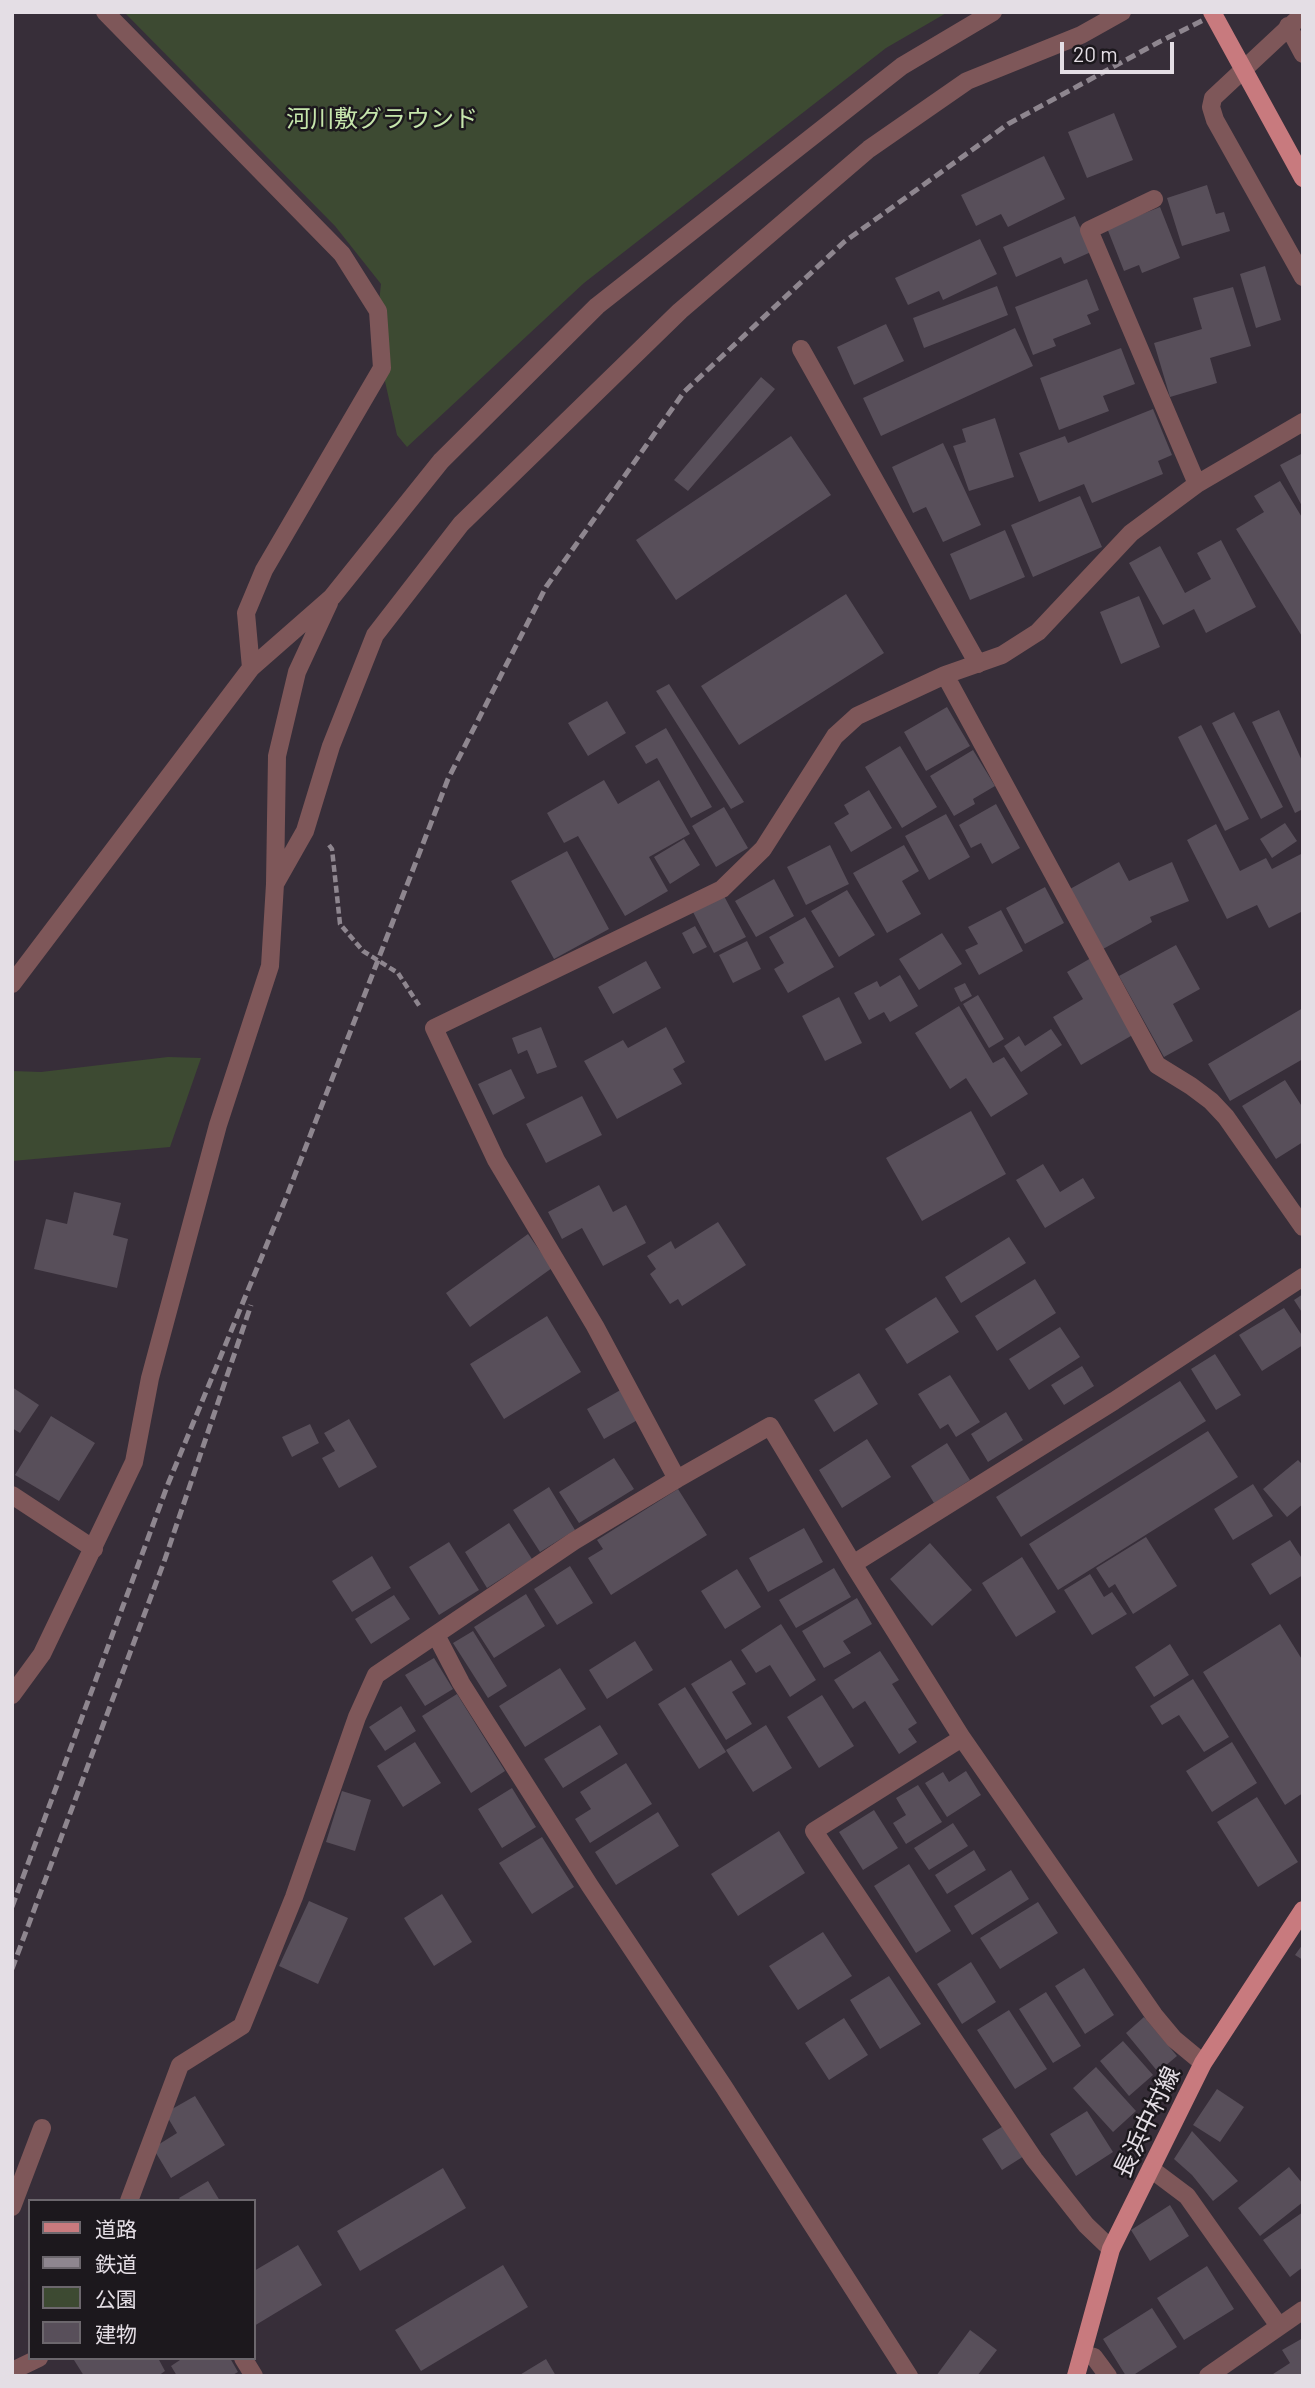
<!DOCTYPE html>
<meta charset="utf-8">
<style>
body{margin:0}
#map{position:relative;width:1315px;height:2388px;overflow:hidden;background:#372e39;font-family:Barlow,"Noto Sans JP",sans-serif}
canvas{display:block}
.frame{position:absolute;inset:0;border:14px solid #e4dee5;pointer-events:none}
.legend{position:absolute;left:28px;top:2199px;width:228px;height:161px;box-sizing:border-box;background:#1c181d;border:2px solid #6c676d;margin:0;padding:9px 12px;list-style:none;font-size:21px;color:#e4dee5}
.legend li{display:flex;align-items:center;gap:14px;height:35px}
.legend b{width:35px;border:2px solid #6c676d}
.scale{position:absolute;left:1060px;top:42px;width:114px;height:32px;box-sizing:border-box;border:4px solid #e4dee5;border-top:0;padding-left:9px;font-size:21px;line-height:24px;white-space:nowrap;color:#e4dee5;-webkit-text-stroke:5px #1c181d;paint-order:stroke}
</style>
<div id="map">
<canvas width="1315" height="2388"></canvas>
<div class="frame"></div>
<ul class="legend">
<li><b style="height:9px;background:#c87a7e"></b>道路</li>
<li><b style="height:9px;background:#8e868f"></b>鉄道</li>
<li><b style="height:19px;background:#3d4a32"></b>公園</li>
<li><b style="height:19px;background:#584f5a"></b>建物</li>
</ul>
<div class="scale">20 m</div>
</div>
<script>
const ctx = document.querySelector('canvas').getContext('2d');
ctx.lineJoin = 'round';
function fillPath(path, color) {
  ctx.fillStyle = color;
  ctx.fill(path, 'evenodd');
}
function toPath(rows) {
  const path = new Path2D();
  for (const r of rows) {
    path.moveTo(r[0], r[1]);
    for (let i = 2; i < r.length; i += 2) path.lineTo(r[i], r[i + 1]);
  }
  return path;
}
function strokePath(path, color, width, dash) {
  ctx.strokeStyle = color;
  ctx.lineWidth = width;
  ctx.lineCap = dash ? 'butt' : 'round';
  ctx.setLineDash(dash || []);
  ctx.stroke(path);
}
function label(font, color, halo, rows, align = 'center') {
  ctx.font = font + ' Barlow,"Noto Sans JP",sans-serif';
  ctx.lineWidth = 5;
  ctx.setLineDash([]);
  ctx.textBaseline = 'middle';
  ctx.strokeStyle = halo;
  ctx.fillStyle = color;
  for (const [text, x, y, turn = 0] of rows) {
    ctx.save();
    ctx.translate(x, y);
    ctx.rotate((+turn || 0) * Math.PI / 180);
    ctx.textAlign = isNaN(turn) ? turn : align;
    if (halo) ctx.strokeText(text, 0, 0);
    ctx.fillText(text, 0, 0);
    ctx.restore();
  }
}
const green = toPath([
 [124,12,948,12,886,48,584,283,407,447,397,435,382,368,378,311,381,284,335,226],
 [168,1057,201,1058,170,1147,12,1161,12,1071,41,1072]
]);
const building = toPath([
 [1114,113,1133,160,1087,178,1068,132],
 [1044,156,1065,199,1008,227,1001,214,976,226,961,195],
 [1207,185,1216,214,1224,212,1230,231,1182,246,1167,198],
 [1160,207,1180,258,1142,273,1139,265,1124,271,1107,228],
 [1075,216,1091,252,1064,264,1061,257,1016,277,1003,247],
 [980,239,997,274,943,300,939,291,908,305,895,278],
 [1265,266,1281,320,1256,328,1240,274],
 [1087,279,1099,310,1087,315,1091,324,1053,339,1056,346,1033,355,1015,307],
 [997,286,1008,315,924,348,913,318],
 [1233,287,1251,346,1210,358,1217,383,1170,397,1154,343,1202,329,1193,298],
 [886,324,904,361,854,385,837,347],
 [1015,328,1033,366,881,436,863,398],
 [1121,348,1135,384,1103,396,1109,411,1059,430,1040,378],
 [761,377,775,389,688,491,674,480],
 [1153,409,1172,455,1158,461,1163,474,1092,503,1084,484,1039,502,1019,453,1065,436,1068,443],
 [995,418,1014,477,969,491,953,446,966,442,962,429],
 [791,436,831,495,676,600,636,540],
 [943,443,981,525,943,542,926,507,913,513,892,467],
 [1303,453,1303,508,1280,465],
 [1280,481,1303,519,1303,638,1236,529,1264,512,1254,496],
 [1080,496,1102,547,1033,577,1011,525],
 [1005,530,1025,577,970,600,950,554],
 [1221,540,1256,607,1206,633,1194,609,1163,625,1129,563,1160,546,1185,593,1211,579,1197,553],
 [846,594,884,653,739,745,701,686],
 [1139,596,1160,647,1121,664,1100,612],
 [669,684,744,802,731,809,656,691],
 [607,701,626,733,588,756,568,723],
 [947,707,970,746,926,771,904,732],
 [1279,710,1303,763,1303,809,1295,813,1252,722],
 [1234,712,1283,807,1261,819,1212,723],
 [1201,725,1249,819,1225,831,1178,737],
 [666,728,712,807,691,818,657,758,646,764,635,746],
 [900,746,937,807,902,828,865,767],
 [973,750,995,786,973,799,975,804,954,816,930,776],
 [604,780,618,804,659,780,690,834,649,857,668,891,625,916,578,836,564,843,547,813],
 [869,790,892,828,851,852,834,823,849,814,844,805],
 [996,804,1020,848,992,864,981,843,971,848,959,825],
 [724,807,748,848,716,867,692,826],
 [946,814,970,857,929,880,905,836],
 [1285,823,1297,841,1272,858,1260,839],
 [1216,824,1240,871,1266,858,1272,869,1303,853,1303,911,1269,928,1257,905,1227,919,1187,840],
 [684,839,700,865,670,884,654,857],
 [830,845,849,884,806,905,787,867],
 [904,845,919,871,902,881,921,914,887,933,853,873],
 [567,851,609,929,554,959,511,881],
 [1119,862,1129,881,1172,862,1189,901,1150,917,1152,922,1103,949,1070,889],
 [774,879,794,916,756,937,735,901],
 [1045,887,1064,923,1025,944,1006,908],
 [847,890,875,935,839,957,811,911],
 [724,896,746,937,714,953,693,912],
 [1001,910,1023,951,979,975,965,950,978,944,968,927],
 [805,917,834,967,788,993,774,969,784,963,769,937],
 [695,926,707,947,693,954,682,933],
 [942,933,962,964,919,990,899,959],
 [747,941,761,969,733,983,719,955],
 [1176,945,1200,989,1173,1004,1193,1041,1164,1057,1119,976],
 [1091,958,1136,1033,1081,1065,1053,1017,1083,999,1067,972],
 [646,961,661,988,613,1014,598,987],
 [900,975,918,1006,890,1022,884,1012,869,1020,854,993,877,981,880,987],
 [965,983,972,996,961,1002,954,988],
 [978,995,1004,1039,989,1048,963,1004],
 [839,997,862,1043,825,1061,802,1016],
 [959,1006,993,1063,1004,1057,1028,1094,991,1117,966,1078,950,1089,915,1033],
 [1303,1008,1303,1059,1230,1101,1208,1064],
 [541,1027,557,1067,537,1074,527,1050,518,1054,512,1038],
 [666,1027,685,1062,673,1069,682,1084,617,1119,584,1061,623,1040,628,1048],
 [1051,1029,1062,1045,1021,1072,1004,1046,1019,1036,1025,1046],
 [511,1069,525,1098,493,1115,478,1084],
 [1285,1080,1303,1108,1303,1142,1276,1159,1242,1106],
 [582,1096,602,1135,546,1163,526,1124],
 [971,1111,1006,1174,922,1221,886,1158],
 [1043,1164,1060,1192,1083,1178,1095,1198,1045,1228,1016,1180],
 [599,1185,613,1212,626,1205,646,1243,603,1266,582,1228,562,1239,548,1212],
 [74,1192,121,1203,113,1235,128,1239,117,1288,34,1269,46,1219,67,1224],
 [718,1222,746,1265,682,1306,678,1299,670,1304,650,1274,656,1269,647,1256,671,1241,675,1249],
 [528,1234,552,1268,470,1327,446,1293],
 [1009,1237,1026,1263,961,1303,945,1277],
 [1035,1279,1056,1313,997,1351,975,1316],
 [1303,1294,1303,1314,1294,1300],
 [936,1297,959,1332,907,1364,885,1329],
 [1284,1308,1303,1337,1303,1345,1262,1371,1239,1335],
 [547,1316,581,1372,504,1419,470,1364],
 [1060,1327,1080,1357,1029,1390,1009,1359],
 [1215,1354,1241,1395,1216,1410,1191,1369],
 [1082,1366,1094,1386,1064,1405,1051,1385],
 [859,1373,878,1404,834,1432,814,1400],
 [950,1375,980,1422,956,1437,948,1424,940,1429,918,1394],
 [1180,1381,1206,1421,1021,1537,996,1497],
 [12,1387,39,1405,20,1433,12,1428],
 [624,1388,641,1418,604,1439,587,1409],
 [1006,1412,1023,1440,988,1462,971,1434],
 [51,1416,95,1443,59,1501,15,1475],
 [349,1419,377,1467,339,1488,322,1458,335,1451,324,1433],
 [310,1424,319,1443,292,1457,282,1437],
 [1208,1431,1238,1477,1058,1590,1029,1544],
 [867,1439,891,1477,842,1508,819,1470],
 [947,1443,970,1480,934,1503,911,1466],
 [614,1458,634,1489,579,1523,559,1492],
 [1298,1460,1303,1465,1303,1504,1287,1517,1263,1489],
 [1253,1484,1273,1516,1233,1540,1214,1509],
 [549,1487,575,1530,540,1552,513,1510],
 [678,1489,707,1535,611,1595,588,1558,603,1549,597,1540],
 [509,1523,532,1559,487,1588,465,1552],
 [804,1528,823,1562,768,1592,749,1558],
 [1146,1537,1177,1586,1133,1614,1115,1584,1109,1588,1096,1568],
 [1290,1540,1303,1560,1303,1575,1270,1595,1251,1564],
 [449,1542,479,1590,439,1615,409,1567],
 [930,1543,972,1590,932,1626,890,1579],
 [372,1556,391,1588,352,1612,332,1581],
 [1022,1557,1056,1612,1016,1637,982,1583],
 [570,1566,593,1603,557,1625,534,1589],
 [834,1568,851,1597,796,1628,779,1600],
 [737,1569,761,1607,725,1629,701,1591],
 [1090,1574,1104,1597,1112,1592,1127,1614,1092,1635,1064,1590],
 [526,1594,545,1626,494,1658,474,1627],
 [394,1595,410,1619,371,1644,355,1619],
 [857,1598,872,1624,843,1641,851,1653,824,1668,802,1631],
 [781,1624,816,1680,790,1697,770,1665,756,1673,741,1650],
 [1280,1624,1303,1661,1303,1793,1285,1805,1203,1672],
 [473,1631,507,1686,488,1698,453,1643],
 [635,1641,653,1670,607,1699,589,1670],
 [1170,1644,1189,1675,1154,1697,1135,1667],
 [880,1651,899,1680,892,1684,917,1723,908,1729,917,1742,899,1754,865,1701,853,1709,834,1680],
 [434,1658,453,1689,425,1706,405,1675],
 [731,1660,746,1684,732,1692,752,1724,726,1740,691,1684],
 [560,1668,586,1709,525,1747,499,1706],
 [1193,1679,1229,1737,1204,1752,1179,1715,1162,1725,1150,1706],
 [685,1687,726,1752,699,1769,658,1704],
 [457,1694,505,1771,471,1793,422,1716],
 [822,1695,854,1746,819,1768,787,1717],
 [401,1706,416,1731,385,1751,369,1727],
 [600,1725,618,1754,563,1788,544,1759],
 [766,1725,792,1768,753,1792,726,1750],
 [415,1742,441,1783,403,1807,377,1766],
 [1232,1742,1257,1783,1212,1812,1186,1771],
 [626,1763,652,1804,590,1843,575,1819,591,1809,580,1792],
 [966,1771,981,1795,947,1817,925,1783,943,1772,949,1782],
 [918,1785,942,1822,906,1844,893,1823,906,1815,896,1798],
 [512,1788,536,1827,502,1848,478,1809],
 [342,1791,371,1800,355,1851,326,1842],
 [1257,1797,1298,1862,1258,1887,1217,1822],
 [874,1810,898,1848,863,1870,839,1832],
 [658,1812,679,1846,616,1885,595,1852],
 [953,1823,968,1846,929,1870,914,1848],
 [779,1831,805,1873,738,1916,711,1874],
 [542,1837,574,1887,532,1914,499,1863],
 [974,1850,986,1870,947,1894,935,1875],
 [909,1864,951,1931,916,1953,874,1886],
 [1011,1870,1029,1899,972,1935,954,1906],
 [442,1894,472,1942,434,1966,404,1918],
 [309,1901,348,1918,318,1984,279,1966],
 [1038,1902,1058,1933,1000,1969,980,1938],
 [823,1932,852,1976,798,2010,769,1966],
 [1303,1944,1303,1960,1295,1955],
 [971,1962,996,2002,962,2024,937,1984],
 [1084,1968,1114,2015,1085,2034,1055,1986],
 [889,1976,921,2024,880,2049,850,2000],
 [1046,1992,1081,2046,1053,2063,1019,2009],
 [1009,2010,1047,2069,1015,2089,977,2030],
 [1144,2017,1177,2056,1158,2072,1126,2033],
 [844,2018,868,2055,829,2080,805,2043],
 [1123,2041,1153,2075,1129,2096,1100,2061],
 [1096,2067,1136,2111,1113,2132,1073,2088],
 [1217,2089,1244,2107,1220,2142,1193,2125],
 [195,2096,225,2145,171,2178,153,2148,177,2133,165,2113],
 [1087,2111,1113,2152,1076,2176,1050,2134],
 [1005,2125,1024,2156,1002,2170,982,2139],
 [1192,2131,1238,2181,1213,2201,1192,2175,1174,2159],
 [1289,2167,1303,2184,1303,2202,1260,2236,1238,2208],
 [443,2168,466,2208,360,2271,337,2231],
 [208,2181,220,2201,181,2201,179,2198],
 [1170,2205,1189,2236,1150,2261,1131,2230],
 [1303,2212,1303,2267,1290,2277,1263,2240],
 [298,2245,322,2285,254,2326,254,2271],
 [503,2265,528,2307,421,2371,395,2330],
 [1207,2266,1234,2309,1184,2340,1157,2298],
 [1152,2308,1177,2347,1132,2376,1126,2376,1103,2339],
 [970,2330,997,2350,977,2376,936,2376],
 [1303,2338,1303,2376,1270,2376,1290,2363,1282,2350],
 [77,2358,158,2358,165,2371,158,2376,84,2376,74,2360],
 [183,2358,230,2358,238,2372,231,2376,177,2376,171,2366],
 [546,2359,556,2376,518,2376]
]);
const path = toPath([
 [329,845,332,849,340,924,363,951,398,973,420,1007]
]);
const minor = toPath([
 [105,12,342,254,378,311,382,368,264,570,246,613,251,668],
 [1303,14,1213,98,1211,107,1215,120,1303,277],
 [1288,26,1303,54],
 [1154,199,1089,230,1197,484],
 [801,349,978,664],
 [945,675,1157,1065,1191,1086,1211,1101,1226,1117,1303,1227],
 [275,884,305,831,331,746,375,635,461,524,680,311,869,149,967,81,1081,35,1122,12],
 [12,984,251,668,332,597,441,461,597,306,902,66,993,12],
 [677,1479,770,1426,853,1564,962,1738,1154,2015,1174,2039,1203,2063],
 [12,1495,94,1549],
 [853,1564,1114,1401,1303,1277],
 [436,1635,461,1683,590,1886,724,2087,909,2376],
 [12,1695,42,1654,134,1462,150,1378,218,1125,270,966,275,884,277,756,297,672,329,603],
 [962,1738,814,1831,1034,2159,1086,2225,1111,2249],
 [1151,2169,1187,2196,1279,2326],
 [129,2201,180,2065,242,2026,294,1897,357,1717,376,1675,574,1541,677,1479,595,1326,496,1160,434,1028,722,889,763,849,835,736,857,716,945,675,1002,655,1038,632,1131,533,1197,484,1303,422],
 [12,2207,42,2128],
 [1082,2354,1094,2357,1108,2376],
 [243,2358,254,2376],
 [12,2371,39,2358],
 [1208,2376,1303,2310]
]);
const major = toPath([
 [1076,2376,1111,2249,1203,2063,1303,1910]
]);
const rail = toPath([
 [12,1907,168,1484,286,1198,448,779,546,587,684,392,844,242,1008,124,1159,42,1220,12],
 [12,1969,165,1559,251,1305]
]);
const majorBridge = toPath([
 [1212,12,1303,178]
]);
const parkNames = [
 ["河川敷グラウンド",382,119]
];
const streetNames = [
 ["長浜中村線",1147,2122,-64]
];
fillPath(green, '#3d4a32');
fillPath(building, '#584f5a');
strokePath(path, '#8e868f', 4.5, [7, 3.5]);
strokePath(minor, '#7e5759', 18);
strokePath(major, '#c87a7e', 18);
strokePath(rail, '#8e868f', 5, [10, 5]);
strokePath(majorBridge, '#c87a7e', 18);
label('24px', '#c6e6ac', '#1c181d', parkNames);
label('24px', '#e4dee5', '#1c181d', streetNames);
</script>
